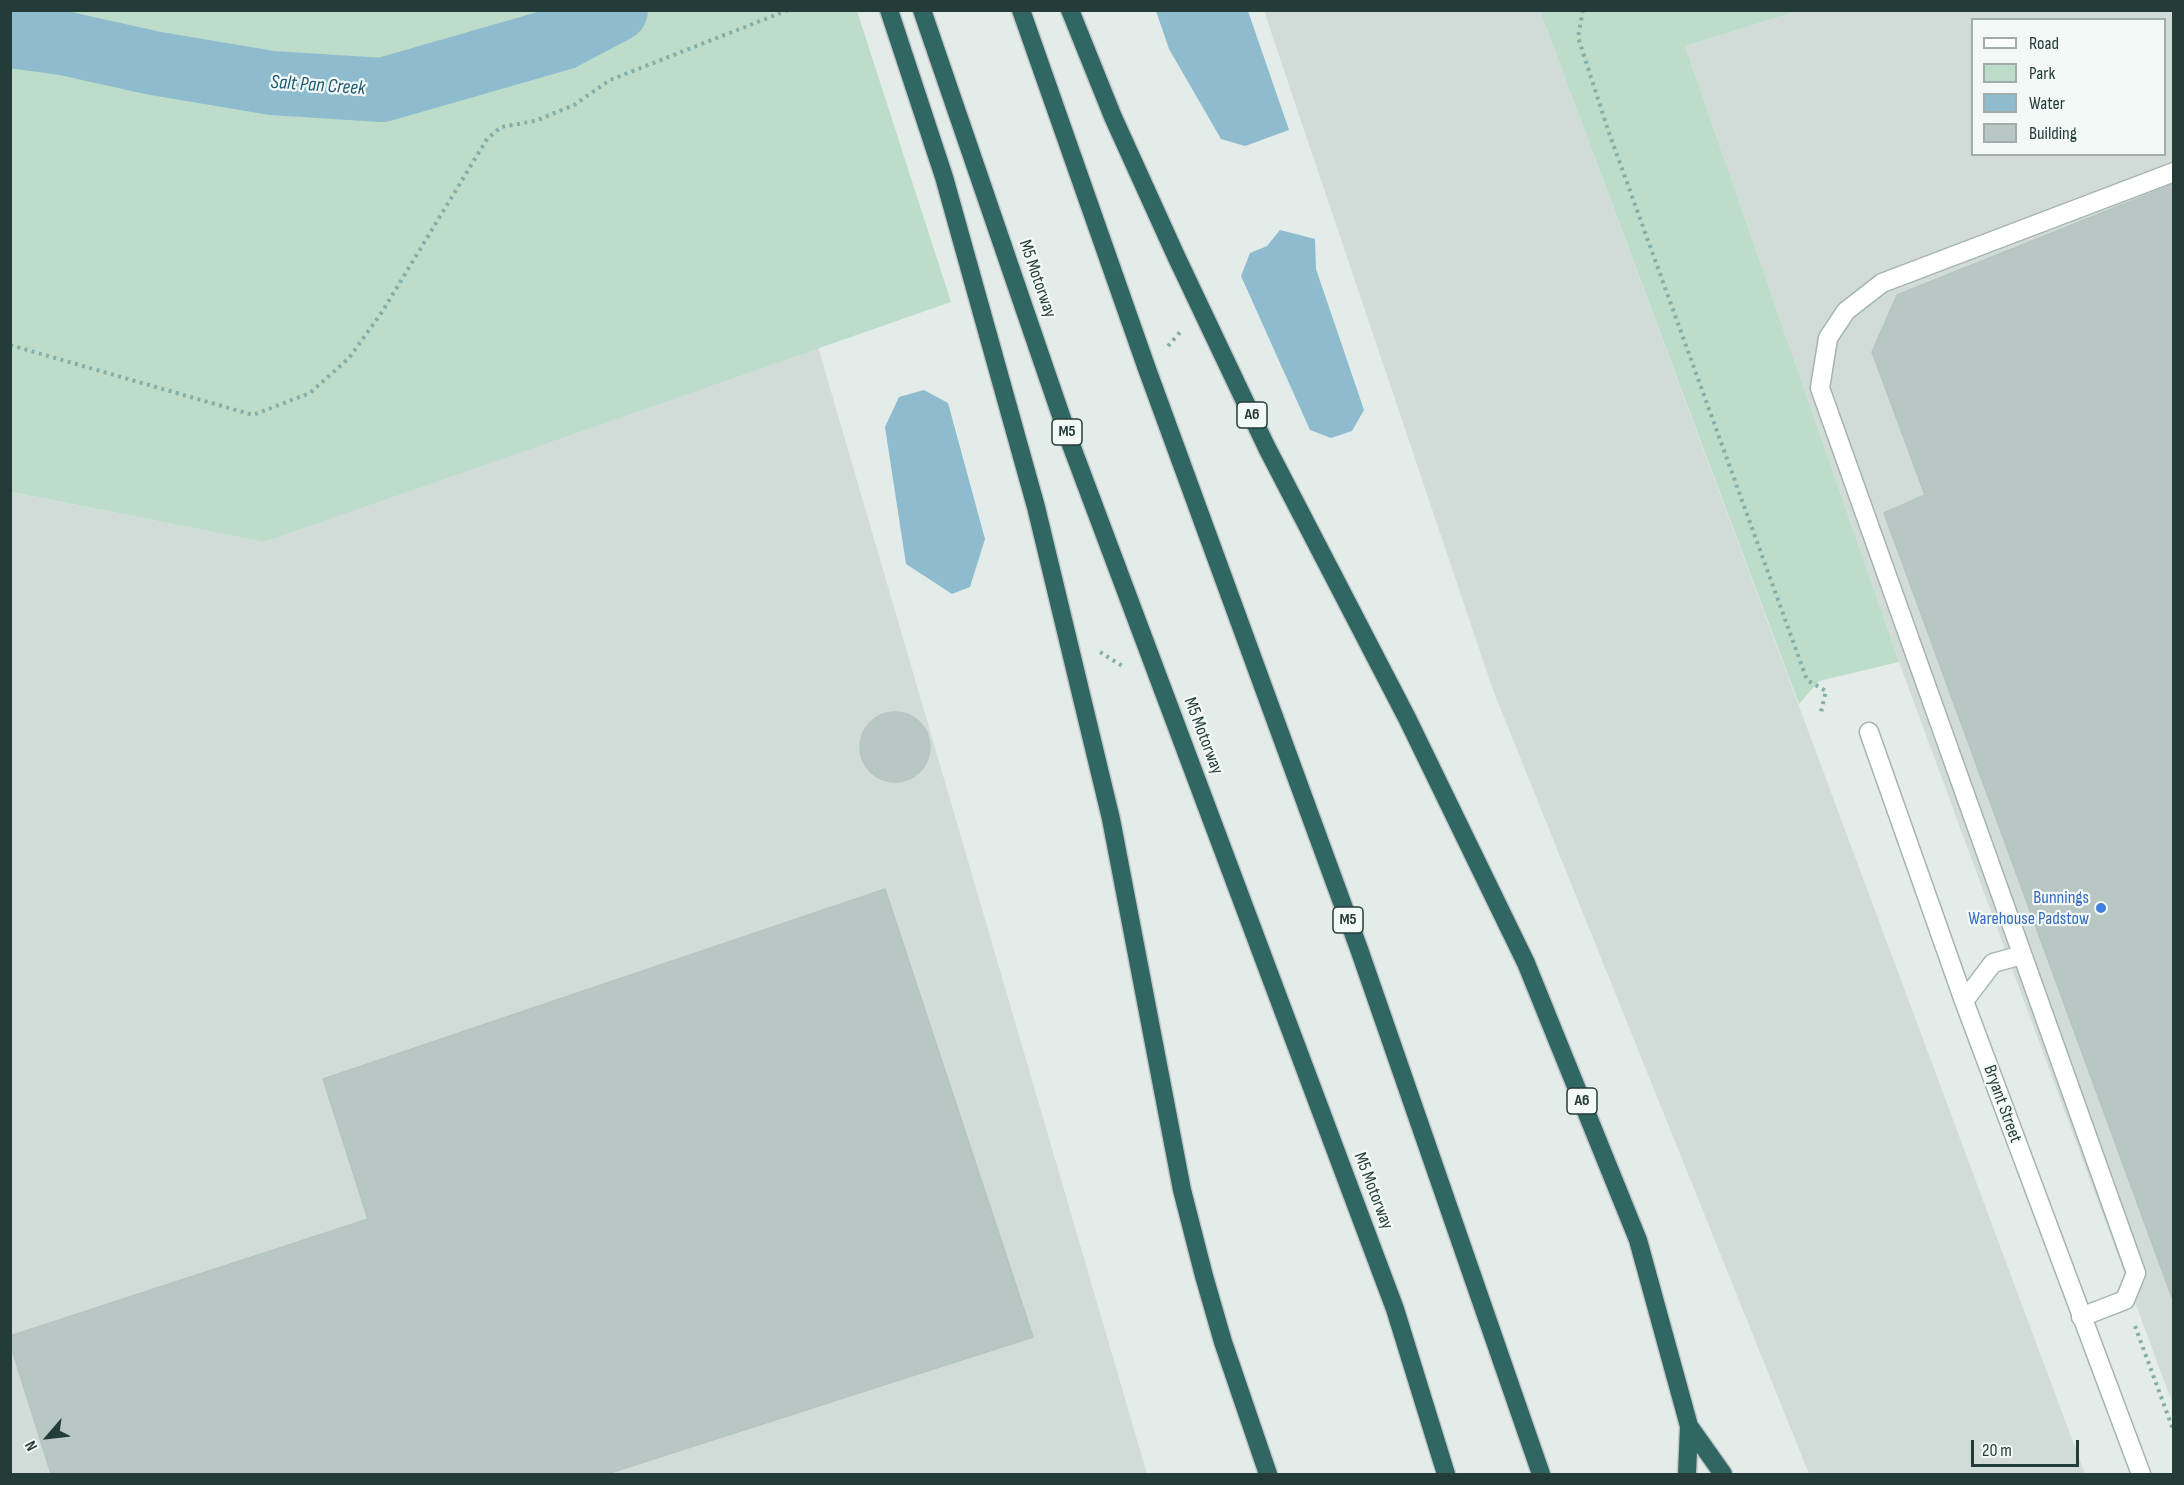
<!DOCTYPE html>
<style>
body{margin:0}
#map{position:relative;width:2184px;height:1485px;overflow:hidden;background:#e3ece9;font-family:"Sofia Sans Condensed",sans-serif}
canvas{display:block}
.frame{position:absolute;inset:0;border:12px solid #243c39;pointer-events:none}
.legend{position:absolute;left:1971px;top:18px;width:195px;height:138px;box-sizing:border-box;background:#f3f9f7;border:2px solid #a0adab;margin:0;padding:8px 10px;list-style:none;font-size:18px;color:#243c39}
.legend li{display:flex;align-items:center;gap:12px;height:30px}
.legend b{width:30px;border:2px solid #a0adab}
.north{position:absolute;left:18px;top:1407px;width:60px;height:60px;-webkit-text-stroke:4px #f3f9f7;paint-order:stroke;rotate:242deg;font-size:16px;font-weight:700;line-height:24px;text-align:center;color:#243c39}
.north::after{content:'';display:block;margin:auto;width:21px;height:27px;background:#243c39;clip-path:polygon(50% 0,100% 100%,50% 72%,0 100%)}
.scale{position:absolute;left:1971px;top:1440px;width:108px;height:27px;box-sizing:border-box;border:3px solid #243c39;border-top:0;padding-left:8px;font-size:18px;line-height:21px;white-space:nowrap;color:#243c39;-webkit-text-stroke:4px #f3f9f7;paint-order:stroke}
</style>
<div id="map">
<canvas width="2184" height="1485"></canvas>
<div class="frame"></div>
<ul class="legend">
<li><b style="height:8px;background:#fff"></b>Road</li>
<li><b style="height:16px;background:#bddcca"></b>Park</li>
<li><b style="height:16px;background:#8ebbce"></b>Water</li>
<li><b style="height:16px;background:#b8c7c3"></b>Building</li>
</ul>
<div class="north">N</div>
<div class="scale">20 m</div>
</div>
<script>
const ctx = document.querySelector('canvas').getContext('2d');
ctx.lineJoin = 'round';
function fillPath(path, color) {
  ctx.fillStyle = color;
  ctx.fill(path, 'evenodd');
}
function toPath(rows) {
  const path = new Path2D();
  for (const r of rows) {
    if (r.length === 3) {
      path.moveTo(r[0] + r[2], r[1]);
      path.arc(r[0], r[1], r[2], 0, 2 * Math.PI);
      continue;
    }
    path.moveTo(r[0], r[1]);
    for (let i = 2; i < r.length; i += 2) path.lineTo(r[i], r[i + 1]);
  }
  return path;
}
function strokePath(path, color, width, dash) {
  ctx.strokeStyle = color;
  ctx.lineWidth = width;
  ctx.lineCap = dash ? 'butt' : 'round';
  ctx.setLineDash(dash || []);
  ctx.stroke(path);
}
function label(font, color, halo, rows, align = 'center') {
  ctx.font = font + ' "Sofia Sans Condensed",sans-serif';
  ctx.lineWidth = 4.5;
  ctx.setLineDash([]);
  ctx.textBaseline = 'middle';
  ctx.strokeStyle = halo;
  ctx.fillStyle = color;
  for (const [text, x, y, turn = 0] of rows) {
    ctx.save();
    ctx.translate(x, y);
    ctx.rotate((+turn || 0) * Math.PI / 180);
    ctx.textAlign = isNaN(turn) ? turn : align;
    if (halo) ctx.strokeText(text, 0, 0);
    ctx.fillText(text, 0, 0);
    ctx.restore();
  }
}
const built = toPath([
 [1264,11,1540,11,2085,1474,1809,1474,1493,690],
 [1798,11,2173,11,2173,1405,1899,662,1685,46],
 [1972,20,2164,20,2164,154,1972,154],
 [818,347,1147,1474,11,1474,10,492,264,542]
]);
const green = toPath([
 [10,11,857,11,951,302,264,542,11,492],
 [1540,11,1798,11,1685,46,1899,662,1819,681,1799,704]
]);
const water = toPath([
 [1156,11,1248,11,1289,130,1245,146,1221,139,1169,49],
 [1280,230,1315,239,1316,269,1364,410,1352,431,1331,438,1310,430,1241,276,1250,253,1267,246],
 [924,390,948,403,985,539,970,587,952,594,906,564,885,427,899,397]
]);
const river = toPath([
 [10,36,63,43,153,63,272,83,382,90,563,38,616,10]
]);
const building = toPath([
 [2174,184,2174,1303,1884,513,1925,495,1872,352,1897,295,2174,184],
 [895,747,35],
 [885,889,1033,1337,607,1474,51,1474,10,1343,10,1336,368,1219,323,1079,885,889]
]);
const path = toPath([
 [1583,10,1578,37,1608,130,1807,680,1826,691,1821,712],
 [10,345,253,415,310,393,349,358,382,312,487,139,501,127,535,121,574,105,610,80,788,10],
 [1168,346,1181,331],
 [1100,652,1124,667],
 [2135,1326,2174,1432]
]);
const minor = toPath([
 [1869,732,1964,1001,2141,1474],
 [1964,1001,1993,963,2022,955],
 [2081,1317,2125,1300,2136,1273,1820,388,1828,338,1846,311,1882,283,2174,172]
]);
const highway = toPath([
 [889,10,944,177,1036,507,1111,819,1182,1190,1204,1276,1223,1342,1268,1474],
 [922,10,1070,442,1395,1309,1446,1474],
 [1021,10,1147,369,1359,949,1541,1474],
 [1070,10,1113,117,1176,256,1267,448,1407,718,1526,963,1638,1240,1689,1426,1687,1474],
 [1689,1426,1723,1474]
]);
const markers = [
 [2101,908,6,"#3f7fe0"]
];
const shields = [
 [1252,415,30],
 [1067,432,30],
 [1348,920,30],
 [1582,1101,30]
];
const shieldNames = [
 ["A6",1252,415],
 ["M5",1067,432],
 ["M5",1348,920],
 ["A6",1582,1101]
];
const streetNames = [
 ["M5 Motorway",1037,279,71],
 ["M5 Motorway",1203,736,69],
 ["Bryant Street",2002,1104,70],
 ["M5 Motorway",1373,1191,69]
];
const shopNames = [
 ["Bunnings",2089,898],
 ["Warehouse Padstow",2089,919]
];
const waterNames = [
 ["Salt Pan Creek",318,86,4]
];
fillPath(built, '#d1dcd8');
fillPath(green, '#bddcca');
fillPath(water, '#8ebbce');
strokePath(river, '#8ebbce', 64);
fillPath(building, '#b8c7c3');
strokePath(building, '#b6c5c1', 1.5);
strokePath(minor, '#a6b4b1', 21);
strokePath(highway, '#c2c8c8', 21);
strokePath(path, '#85aea7', 4, [3, 4.5]);
strokePath(minor, '#fff', 18);
strokePath(highway, '#316763', 18);
for (const [x, y, r, color] of markers) {
  const dot = new Path2D();
  dot.arc(x, y, r, 0, 2 * Math.PI);
  ctx.fillStyle = color;
  ctx.fill(dot);
  strokePath(dot, '#f3f9f7', 2);
}
for (const [x, y, w] of shields) {
  const box = new Path2D();
  box.roundRect(x - w / 2, y - 13, w, 26, 4.5);
  ctx.fillStyle = '#f3f9f7';
  ctx.fill(box);
  strokePath(box, '#243c39', 1.5);
}
label('bold 16px', '#243c39', null, shieldNames);
label('18px', '#243c39', '#f3f9f7', streetNames);
label('18px', '#366cbe', '#f3f9f7', shopNames, 'right');
label('italic 20px', '#215b75', '#f3f9f7', waterNames);
</script>
